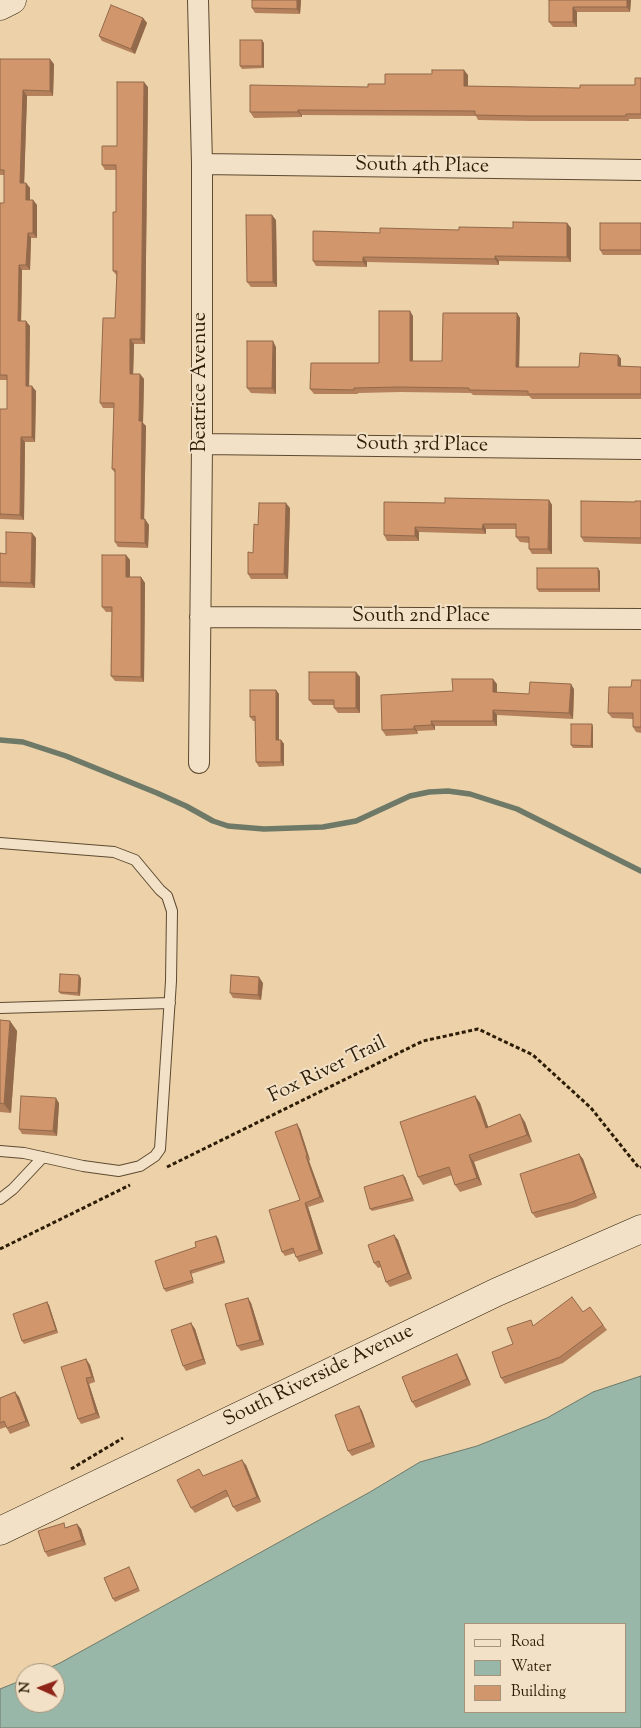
<!DOCTYPE html>
<style>
body{margin:0}
#map{position:relative;width:641px;height:1728px;overflow:hidden;background:#ecd1a9;font-family:"Sorts Mill Goudy",serif}
canvas{display:block}
.legend{position:absolute;left:464px;top:1623px;width:162px;height:90px;box-sizing:border-box;background:#f3e1c7;border:1px solid #a4937a;margin:0;padding:6px 9px;list-style:none;font-size:15px;color:#2d1d07}
.legend li{display:flex;align-items:center;gap:10px;height:25px}
.legend b{width:25px;border:1px solid #a4937a}
.north{position:absolute;left:15px;top:1663px;width:50px;height:50px;box-sizing:border-box;background:#f3e1c7;border:1px solid #a4937a;border-radius:50%;rotate:272deg;font-size:14px;font-weight:700;line-height:20px;text-align:center;color:#2d1d07}
.north::after{content:'';display:block;margin:auto;width:18px;height:22px;background:#8f2418;clip-path:polygon(50% 0,100% 100%,50% 72%,0 100%)}
</style>
<div id="map">
<canvas width="641" height="1728"></canvas>
<ul class="legend">
<li><b style="height:6px;background:#f3e1c7"></b>Road</li>
<li><b style="height:14px;background:#99b7a8"></b>Water</li>
<li><b style="height:14px;background:#d1966b"></b>Building</li>
</ul>
<div class="north">N</div>
</div>
<script>
const ctx = document.querySelector('canvas').getContext('2d');
ctx.lineJoin = 'round';
function fillPath(path, color) {
  ctx.fillStyle = color;
  ctx.fill(path, 'evenodd');
}
function toPath(rows) {
  const path = new Path2D();
  for (const r of rows) {
    path.moveTo(r[0], r[1]);
    for (let i = 2; i < r.length; i += 2) path.lineTo(r[i], r[i + 1]);
  }
  return path;
}
function strokePath(path, color, width, dash) {
  ctx.strokeStyle = color;
  ctx.lineWidth = width;
  ctx.lineCap = dash ? 'butt' : 'round';
  ctx.setLineDash(dash || []);
  ctx.stroke(path);
}
function label(font, color, halo, rows, align = 'center') {
  ctx.font = font + ' "Sorts Mill Goudy",serif';
  ctx.lineWidth = 4;
  ctx.setLineDash([]);
  ctx.textBaseline = 'middle';
  ctx.strokeStyle = halo;
  ctx.fillStyle = color;
  for (const [text, x, y, turn = 0] of rows) {
    ctx.save();
    ctx.translate(x, y);
    ctx.rotate((+turn || 0) * Math.PI / 180);
    ctx.textAlign = isNaN(turn) ? turn : align;
    if (halo) ctx.strokeText(text, 0, 0);
    ctx.fillText(text, 0, 0);
    ctx.restore();
  }
}
const water = toPath([
 [641,1376,641,1728,0,1728,0,1689,25,1679,25,1703,55,1703,55,1673,38,1673,60,1663,370,1492,420,1462,477,1446,547,1418,593,1392,641,1376],
 [465,1624,625,1624,625,1712,465,1712,465,1624]
]);
const stream = toPath([
 [0,740,23,742,66,756,157,793,186,806,213,821,228,826,264,829,323,827,356,821,410,796,429,792,448,791,470,794,517,809,641,871]
]);
const path = toPath([
 [167,1167,423,1041,478,1029,533,1055,591,1108,639,1168,641,1167],
 [0,1249,130,1185],
 [71,1469,123,1438]
]);
const lane = toPath([
 [0,843,114,852,135,860,160,890,167,896,172,911,171,981,160,1149,155,1156,140,1166,119,1171,83,1166,24,1153,0,1151],
 [0,1008,170,1003],
 [0,1199,13,1189,43,1157]
]);
const street = toPath([
 [198,0,202,164,202,444,199,763],
 [202,164,641,170],
 [202,444,641,449],
 [200,617,641,619]
]);
const secondary = toPath([
 [0,6,12,0],
 [0,1531,497,1292,641,1229]
]);
const wall = toPath([
 [301,0,300,14,255,13,252,8],
 [549,0,631,0,630,12,577,12,577,27,553,27,549,22],
 [143,18,147,23,135,54,102,41,99,36],
 [264,43,264,68,242,69,240,66],
 [0,59,54,64,53,96,27,96,24,183,26,183,30,188,30,200,33,200,37,205,37,238,31,238,30,270,22,270,21,321,30,326,29,386,36,391,35,442,25,442,24,520,0,519,0,409,7,409,7,380,0,380,0,203,4,203,4,175,0,175],
 [468,75,468,86,580,88,635,85,641,78,641,119,629,119,629,121,532,121,478,120,476,116,302,115,302,117,254,118,250,112,368,87],
 [148,87,145,344,134,344,133,374,140,374,144,379,143,423,146,426,144,519,149,525,148,548,118,547,115,542,115,473,112,469,114,408,103,408,100,403,115,318,117,276,113,271,116,212,116,170,105,170,102,165,117,146],
 [276,220,277,287,251,287,247,282],
 [567,223,571,228,571,262,499,261,499,265,367,262,367,267,316,266,313,261,380,233,513,228],
 [641,223,641,255,603,255,600,250],
 [517,313,520,318,519,367,579,367,618,355,621,359,621,366,641,367,641,399,532,399,529,396,473,395,471,393,401,392,358,393,358,394,314,394,310,389,379,363,413,316,413,361,442,361],
 [276,347,276,394,251,393,247,388],
 [549,500,552,505,552,554,532,554,529,549,529,543,520,542,516,537,516,529,486,529,486,534,419,532,419,541,387,541,384,535,445,503],
 [641,501,641,544,584,542,581,537,635,502],
 [290,508,288,579,251,579,248,574,253,553],
 [32,533,36,538,35,588,0,587,0,553,6,554],
 [126,555,130,560,130,577,141,577,145,583,144,682,115,681,111,676,112,612,106,612,102,607],
 [600,571,600,592,539,592,537,589],
 [356,672,360,677,360,713,338,713,334,708,334,705,313,705,309,700],
 [641,680,641,733,636,732,633,727,633,719,612,718,608,713],
 [497,684,497,693,529,694,574,689,573,719,497,715,497,726,435,726,435,730,417,731,418,734,386,736,382,730,453,691],
 [276,690,279,694,279,740,281,740,284,744,284,766,259,767,256,762,255,721,253,721,250,717],
 [592,724,593,727,593,748,573,748,571,745],
 [81,978,80,996,61,994,59,992],
 [263,983,261,1000,233,998,230,993],
 [0,1020,10,1021,17,1031,11,1113,0,1112],
 [475,1096,480,1103,488,1127,525,1122,532,1142,474,1162,482,1185,460,1192,455,1185,452,1175,423,1185,418,1177],
 [59,1103,57,1136,22,1134,19,1129],
 [300,1129,310,1160,309,1161,324,1202,308,1207,323,1254,299,1262,296,1257,295,1253,285,1256,282,1252,300,1200],
 [579,1154,583,1159,597,1198,576,1207,536,1218,532,1213],
 [405,1177,414,1201,372,1211,370,1209],
 [394,1235,398,1240,412,1279,390,1287,386,1282,381,1267,378,1268,374,1263],
 [218,1238,225,1263,191,1274,194,1283,166,1292,164,1289,196,1247],
 [248,1298,251,1303,264,1345,241,1351,237,1346],
 [47,1302,49,1305,58,1333,24,1344,22,1341],
 [590,1307,607,1330,563,1363,505,1384,501,1378,513,1344,535,1325,583,1312],
 [191,1323,195,1329,206,1364,186,1371,183,1366],
 [86,1359,90,1365,95,1382,89,1384,100,1418,81,1424,78,1419],
 [460,1359,471,1385,416,1408,412,1402],
 [15,1392,19,1397,30,1426,10,1434,6,1427,0,1429,0,1398],
 [359,1406,362,1411,375,1447,352,1456,348,1451],
 [246,1465,261,1502,237,1512,233,1507,229,1496,195,1513,191,1508,203,1476],
 [77,1524,81,1529,86,1545,48,1557,45,1552,67,1527],
 [131,1570,140,1591,115,1602,113,1599]
]);
const shadedWall = toPath([
 [297,0,301,0,300,14,297,9],
 [627,0,631,0,630,12,627,7],
 [573,7,577,12,577,27,573,22],
 [143,18,147,23,135,54,131,49],
 [262,40,264,43,264,68,262,66],
 [50,59,54,64,53,96,50,91],
 [464,70,468,75,468,92,464,86],
 [144,82,148,87,145,344,141,339],
 [23,90,27,96,24,188,20,183],
 [298,110,302,115,302,117,298,112],
 [26,183,30,188,30,205,26,200],
 [33,200,37,205,37,238,33,233],
 [272,215,276,220,277,287,273,282],
 [567,223,571,228,571,262,567,257],
 [28,233,31,238,30,270,26,265],
 [495,256,499,261,499,265,495,259],
 [363,257,367,262,367,267,363,262],
 [19,265,22,270,21,326,18,321],
 [410,311,413,316,413,366,410,361],
 [517,313,520,318,519,372,516,367],
 [26,321,30,326,29,391,26,386],
 [130,339,134,344,133,379,130,374],
 [273,341,276,347,276,394,272,388],
 [618,355,621,359,621,371,618,366],
 [140,374,144,379,143,423,146,426,144,525,141,519,139,421],
 [32,386,36,391,35,442,32,437],
 [21,437,25,442,24,520,20,515],
 [549,500,552,505,552,554,548,549],
 [286,503,290,508,288,579,284,574],
 [145,519,149,525,148,548,145,543],
 [483,524,486,529,486,534,482,529],
 [415,527,419,532,419,541,415,536],
 [32,533,36,538,35,588,31,583],
 [126,555,130,560,130,583,126,577],
 [598,568,600,571,600,592,599,589],
 [141,577,145,583,144,682,141,677],
 [356,672,360,677,360,713,356,708],
 [493,679,497,684,497,698,493,692],
 [571,684,574,689,573,719,569,713],
 [276,690,279,694,279,744,276,740],
 [493,710,497,715,497,726,493,721],
 [431,721,435,726,435,730,432,725],
 [592,724,593,727,593,748,591,746],
 [414,726,417,731,418,734,414,729],
 [281,740,284,744,284,766,281,762],
 [79,975,81,978,80,996,78,993],
 [259,977,263,983,261,1000,258,995],
 [10,1021,17,1031,11,1113,4,1104],
 [475,1096,480,1103,491,1135,486,1128],
 [56,1098,59,1103,57,1136,53,1131],
 [520,1114,525,1122,532,1142,527,1135],
 [297,1124,300,1129,310,1160,307,1155],
 [579,1154,583,1159,597,1198,594,1193],
 [469,1155,474,1162,482,1185,477,1178],
 [306,1156,309,1161,324,1202,320,1197],
 [403,1175,405,1177,414,1201,412,1198],
 [305,1203,308,1207,323,1254,319,1250],
 [394,1235,398,1240,412,1279,408,1273],
 [216,1236,218,1238,225,1263,224,1261],
 [248,1298,251,1303,264,1345,260,1340],
 [47,1302,49,1305,58,1333,56,1330],
 [191,1323,195,1329,206,1364,203,1359],
 [457,1354,460,1359,471,1385,467,1379],
 [86,1359,90,1365,95,1382,92,1377],
 [86,1378,89,1384,100,1418,96,1413],
 [15,1392,19,1397,30,1426,26,1421],
 [359,1406,362,1411,375,1447,372,1442],
 [242,1460,246,1465,261,1502,257,1497],
 [77,1524,81,1529,86,1545,82,1540]
]);
const building = toPath([
 [252,0,297,0,297,9,252,8,252,0],
 [549,0,627,0,627,7,573,7,573,22,549,22,549,0],
 [111,5,143,18,131,49,99,36,111,5],
 [240,40,262,40,262,66,240,66,240,40],
 [0,59,50,59,50,91,23,90,20,183,26,183,26,200,33,200,33,233,28,233,26,265,19,265,18,321,26,321,26,386,32,386,32,437,21,437,20,515,0,514,0,409,7,409,7,375,0,375,0,203,4,203,4,170,0,170,0,59],
 [432,70,464,70,464,86,580,88,580,85,635,85,635,78,641,78,641,114,626,114,626,116,528,116,475,115,475,111,298,110,298,112,250,112,250,85,368,87,368,84,385,84,385,74,432,74,432,70],
 [117,82,144,82,141,339,130,339,130,374,140,374,139,421,142,421,141,519,145,519,145,543,115,542,115,469,112,469,114,403,100,403,103,318,115,318,117,271,113,271,113,212,116,212,116,165,102,165,102,146,117,146,117,82],
 [246,215,272,215,273,282,247,282,246,215],
 [513,222,567,223,567,257,495,256,495,259,363,257,363,262,313,261,313,231,380,233,380,228,459,230,459,227,513,228,513,222],
 [600,223,641,223,641,250,600,250,600,223],
 [379,311,410,311,410,361,442,361,443,313,517,313,516,367,579,367,580,353,618,355,618,366,641,367,641,394,528,394,528,391,469,390,469,388,398,387,354,388,354,390,310,389,311,363,379,363,379,311],
 [247,341,273,341,272,388,247,388,247,341],
 [445,498,549,500,548,549,529,549,529,537,516,537,516,524,483,524,482,529,415,527,415,536,384,535,384,502,445,503,445,498],
 [581,501,635,502,635,501,641,501,641,538,581,537,581,501],
 [259,503,286,503,284,574,248,574,248,552,253,553,254,524,258,525,259,503],
 [6,532,32,533,31,583,0,582,0,553,6,554,6,532],
 [102,555,126,555,126,577,141,577,141,677,111,676,112,607,102,607,102,555],
 [537,568,598,568,599,589,537,589,537,568],
 [309,672,356,672,356,708,334,708,334,700,309,700,309,672],
 [452,679,493,679,493,692,529,694,530,682,571,684,569,713,493,710,493,721,431,721,432,725,414,726,414,729,382,730,381,695,453,691,452,679],
 [632,680,641,680,641,727,633,727,633,713,608,713,609,687,631,687,632,680],
 [250,690,276,690,276,740,281,740,281,762,256,762,255,716,250,717,250,690],
 [571,724,592,724,591,746,571,745,571,724],
 [60,974,79,975,78,993,59,992,60,974],
 [231,975,259,977,258,995,230,993,231,975],
 [0,1020,10,1021,4,1104,0,1103,0,1020],
 [21,1096,56,1098,53,1131,19,1129,21,1096],
 [475,1096,486,1128,520,1114,527,1135,469,1155,477,1178,455,1185,449,1167,418,1177,400,1122,475,1096],
 [297,1124,307,1155,306,1156,320,1197,305,1203,319,1250,296,1257,293,1248,282,1252,269,1210,300,1200,275,1132,297,1124],
 [579,1154,594,1193,572,1202,532,1213,520,1174,579,1154],
 [403,1175,412,1198,370,1209,364,1187,403,1175],
 [394,1235,408,1273,386,1282,379,1261,374,1263,368,1245,394,1235],
 [216,1236,224,1261,190,1271,193,1280,164,1289,155,1261,196,1247,195,1242,216,1236],
 [572,1297,583,1312,590,1307,603,1325,560,1357,501,1378,492,1352,513,1344,507,1328,531,1320,533,1326,572,1297],
 [248,1298,260,1340,237,1346,225,1304,248,1298],
 [47,1302,56,1330,22,1341,13,1314,47,1302],
 [191,1323,203,1359,183,1366,171,1330,191,1323],
 [457,1354,467,1379,412,1402,402,1377,457,1354],
 [86,1359,92,1377,86,1378,96,1413,78,1419,61,1367,86,1359],
 [15,1392,26,1421,7,1428,4,1421,0,1423,0,1398,15,1392],
 [359,1406,372,1442,348,1451,335,1415,359,1406],
 [242,1460,257,1497,233,1507,226,1490,191,1508,177,1480,199,1469,203,1476,242,1460],
 [64,1523,65,1528,77,1524,82,1540,45,1552,38,1531,64,1523],
 [129,1567,138,1588,113,1599,104,1578,129,1567]
]);
const streetNames = [
 ["South 4th Place",422,167,1],
 ["Beatrice Avenue",202,382,-90],
 ["South 3rd Place",422,446,1],
 ["South 2nd Place",421,618],
 ["Fox River Trail",328,1071,-26],
 ["South Riverside Avenue",319,1377,-26]
];
fillPath(water, '#99b7a8');
strokePath(water, '#6e7968', 1);
strokePath(stream, '#6e7968', 5.5);
strokePath(lane, '#5d4a30', 12);
strokePath(street, '#5d4a30', 22);
strokePath(secondary, '#2d1d07', 29);
strokePath(path, '#2d1d07', 3, [4, 2.5]);
strokePath(lane, '#f3e1c7', 10);
strokePath(street, '#f3e1c7', 20);
strokePath(secondary, '#f3e1c7', 28);
fillPath(wall, '#b4815c');
fillPath(shadedWall, '#92694b');
fillPath(building, '#d1966b');
strokePath(building, '#92694b', 1);
label('20px', '#2d1d07', '#f3e1c7', streetNames);
</script>
